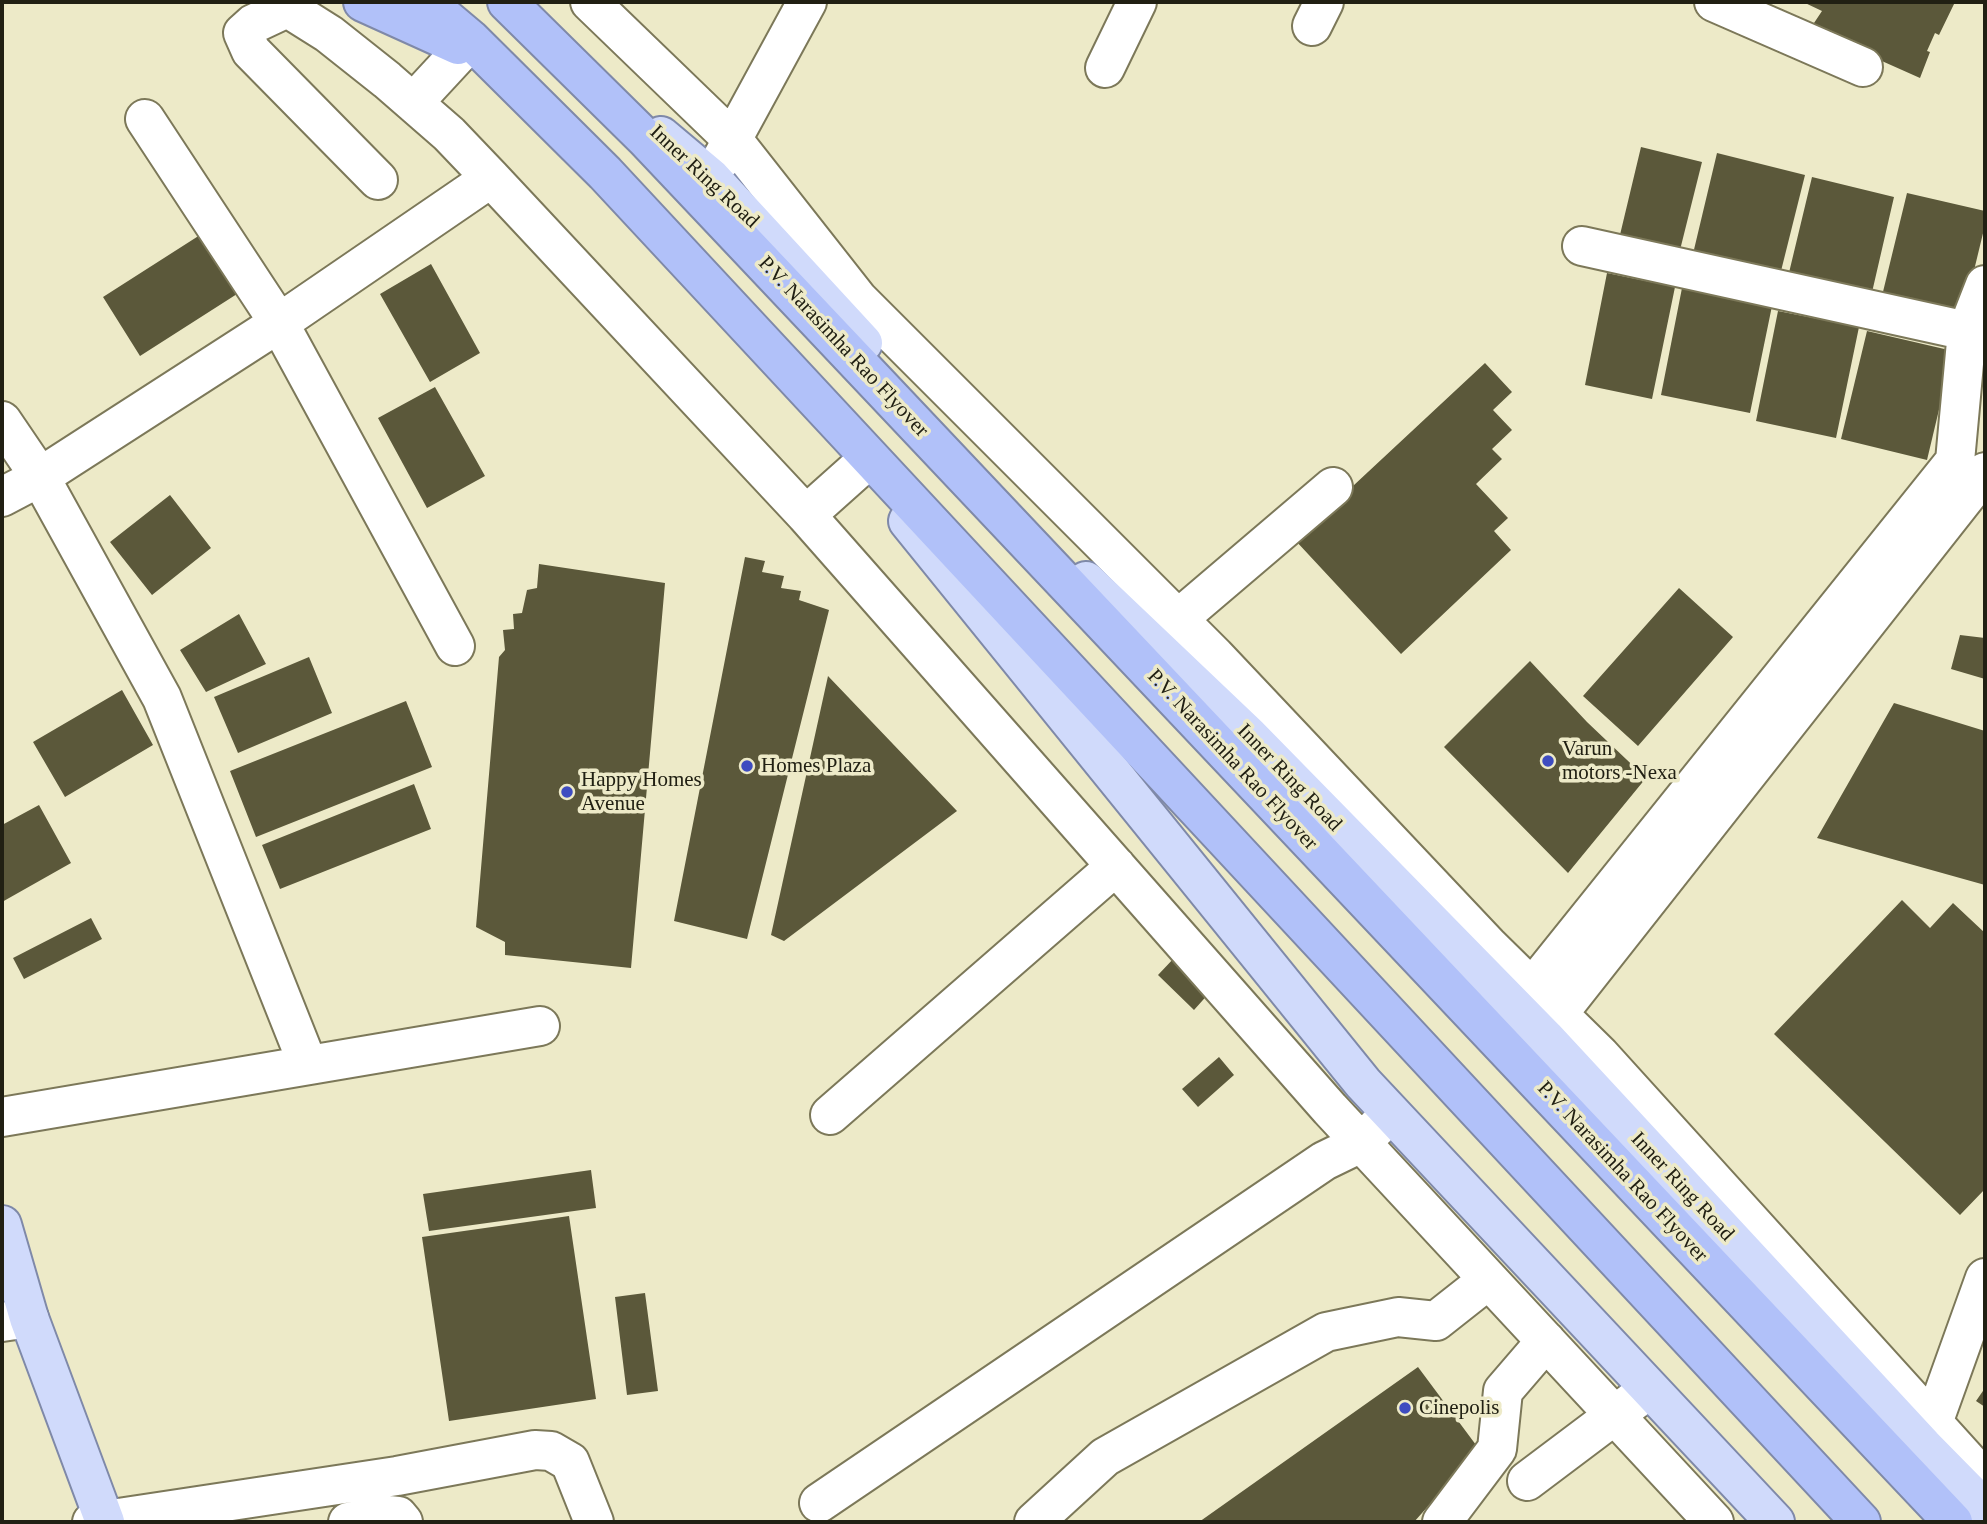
<!DOCTYPE html>
<style>
body{margin:0}
#map{position:relative;width:1987px;height:1524px;overflow:hidden;background:#edeac8;font-family:"Times New Roman",serif}
canvas{display:block}
.frame{position:absolute;inset:0;border:4px solid #212013;pointer-events:none}
</style>
<div id="map">
<canvas width="1987" height="1524"></canvas>
<div class="frame"></div>
</div>
<script>
const ctx = document.querySelector('canvas').getContext('2d');
ctx.lineJoin = 'round';
function fillPath(path, color) {
  ctx.fillStyle = color;
  ctx.fill(path, 'evenodd');
}
function toPath(rows) {
  const path = new Path2D();
  for (const r of rows) {
    path.moveTo(r[0], r[1]);
    for (let i = 2; i < r.length; i += 2) path.lineTo(r[i], r[i + 1]);
  }
  return path;
}
function strokePath(path, color, width, dash) {
  ctx.strokeStyle = color;
  ctx.lineWidth = width;
  ctx.lineCap = dash ? 'butt' : 'round';
  ctx.setLineDash(dash || []);
  ctx.stroke(path);
}
function label(font, color, halo, rows, align = 'center') {
  ctx.font = font + ' "Times New Roman",serif';
  ctx.lineWidth = 7;
  ctx.setLineDash([]);
  ctx.textBaseline = 'middle';
  ctx.strokeStyle = halo;
  ctx.fillStyle = color;
  for (const [text, x, y, turn = 0] of rows) {
    ctx.save();
    ctx.translate(x, y);
    ctx.rotate((+turn || 0) * Math.PI / 180);
    ctx.textAlign = isNaN(turn) ? turn : align;
    if (halo) ctx.strokeText(text, 0, 0);
    ctx.fillText(text, 0, 0);
    ctx.restore();
  }
}
const building = toPath([
 [1803,2,1955,2,1939,35,1935,33,1927,51,1930,52,1920,78,1810,29,1822,11],
 [1641,147,1702,162,1679,254,1619,239],
 [1717,153,1805,175,1779,279,1692,258],
 [1812,177,1894,197,1870,301,1787,281],
 [1907,193,1985,211,1985,225,1962,320,1881,300],
 [200,235,237,294,140,356,103,297],
 [431,264,480,353,430,382,380,294],
 [1607,273,1675,287,1652,399,1585,385],
 [1682,288,1772,306,1750,413,1661,395],
 [1778,311,1859,327,1836,438,1756,421],
 [1867,331,1953,351,1927,460,1841,439],
 [1485,363,1512,392,1493,410,1512,430,1492,449,1502,459,1476,484,1508,518,1494,531,1511,550,1401,654,1295,540],
 [435,387,485,476,427,508,378,418],
 [170,495,211,548,152,595,110,542],
 [745,557,765,561,762,572,784,576,781,588,801,591,799,600,829,610,747,939,674,921],
 [539,564,665,583,631,968,505,955,505,942,476,927,499,657,505,650,503,630,514,629,513,614,522,613,527,590,537,588],
 [1679,588,1733,637,1638,746,1583,696],
 [239,614,266,664,206,692,180,650],
 [1960,635,1985,638,1985,679,1951,669],
 [309,657,332,713,238,753,214,697],
 [1530,661,1587,722,1646,778,1568,873,1444,747],
 [828,676,957,811,784,941,771,935],
 [122,690,153,745,65,797,33,742],
 [406,701,432,767,256,837,230,771],
 [1894,703,1985,731,1985,885,1817,838],
 [414,784,431,829,280,889,262,845],
 [39,805,71,863,2,902,2,825],
 [1902,900,1930,928,1953,903,1985,933,1985,1189,1960,1215,1774,1034],
 [91,918,102,939,24,979,13,958],
 [1175,957,1211,991,1194,1010,1158,975],
 [1219,1057,1234,1075,1198,1107,1182,1089],
 [591,1170,596,1208,429,1231,423,1194],
 [569,1216,596,1399,449,1421,422,1237],
 [645,1293,658,1391,627,1395,615,1297],
 [1418,1367,1479,1449,1414,1522,1199,1522],
 [1985,1388,1985,1407,1976,1401]
]);
const minor = toPath([
 [278,2,329,34,387,80,449,134,491,178,806,515,1330,1109,1714,1522],
 [590,2,733,140,858,299,1215,656,1488,945,1600,1055,1985,1480],
 [1714,2,1863,67],
 [287,8,253,24,243,33,251,51,378,180],
 [1312,26,1324,2],
 [1105,68,1137,2],
 [414,102,464,48],
 [145,119,279,323,455,646],
 [721,160,807,2],
 [1582,246,1967,331],
 [2,421,40,477,162,698,308,1065],
 [2,497,40,477,279,323,491,178],
 [806,515,862,465],
 [1178,619,1333,487],
 [1532,988,1955,461,1967,331,1985,285],
 [1558,1014,1985,472],
 [830,1115,1116,866],
 [2,1117,540,1026],
 [2,1322,29,1318],
 [1933,1423,1985,1278],
 [1527,1481,1636,1399],
 [819,1503,1324,1161,1361,1143,1379,1125],
 [92,1522,397,1476,535,1450,551,1451,570,1462,594,1522],
 [348,1522,388,1515,398,1516,403,1522],
 [1034,1522,1105,1457,1326,1332,1398,1317,1436,1321,1488,1280],
 [1442,1522,1497,1449,1503,1391,1546,1341]
]);
const major = toPath([
 [661,136,711,178,863,343],
 [908,521,1363,1083,1775,1522],
 [1086,581,1249,736,1545,1038,1923,1446,1985,1509],
 [2,1225,29,1318,105,1522]
]);
const highway = toPath([
 [363,2,458,45],
 [426,2,470,39,605,173,1861,1522],
 [507,2,646,139,1953,1522]
]);
const markers = [
 [1548,761,7,"#3e4cc0"],
 [747,766,7,"#3e4cc0"],
 [567,792,7,"#3e4cc0"],
 [1405,1408,7,"#3e4cc0"]
];
const streetNames = [
 ["Inner Ring Road",704,177,43],
 ["P.V. Narasimha Rao Flyover",843,347,47],
 ["P.V. Narasimha Rao Flyover",1232,760,47],
 ["Inner Ring Road",1289,778,46],
 ["P.V. Narasimha Rao Flyover",1622,1172,47],
 ["Inner Ring Road",1682,1187,47]
];
const poiNames = [
 ["Varun",1562,749],
 ["motors -Nexa",1562,773],
 ["Homes Plaza",761,766],
 ["Happy Homes",581,780],
 ["Avenue",581,804],
 ["Cinepolis",1419,1408]
];
fillPath(building, '#5b583a');
strokePath(minor, '#7c7859', 42);
strokePath(major, '#7f89a8', 42);
strokePath(highway, '#7f89a8', 42);
strokePath(minor, '#fff', 38);
strokePath(major, '#d0dafb', 38);
strokePath(highway, '#b1c1f9', 38);
for (const [x, y, r, color] of markers) {
  const dot = new Path2D();
  dot.arc(x, y, r, 0, 2 * Math.PI);
  ctx.fillStyle = color;
  ctx.fill(dot);
  strokePath(dot, '#edeac8', 2.5);
}
label('21px', '#212013', '#edeac8', streetNames);
label('21px', '#212013', '#edeac8', poiNames, 'left');
</script>
